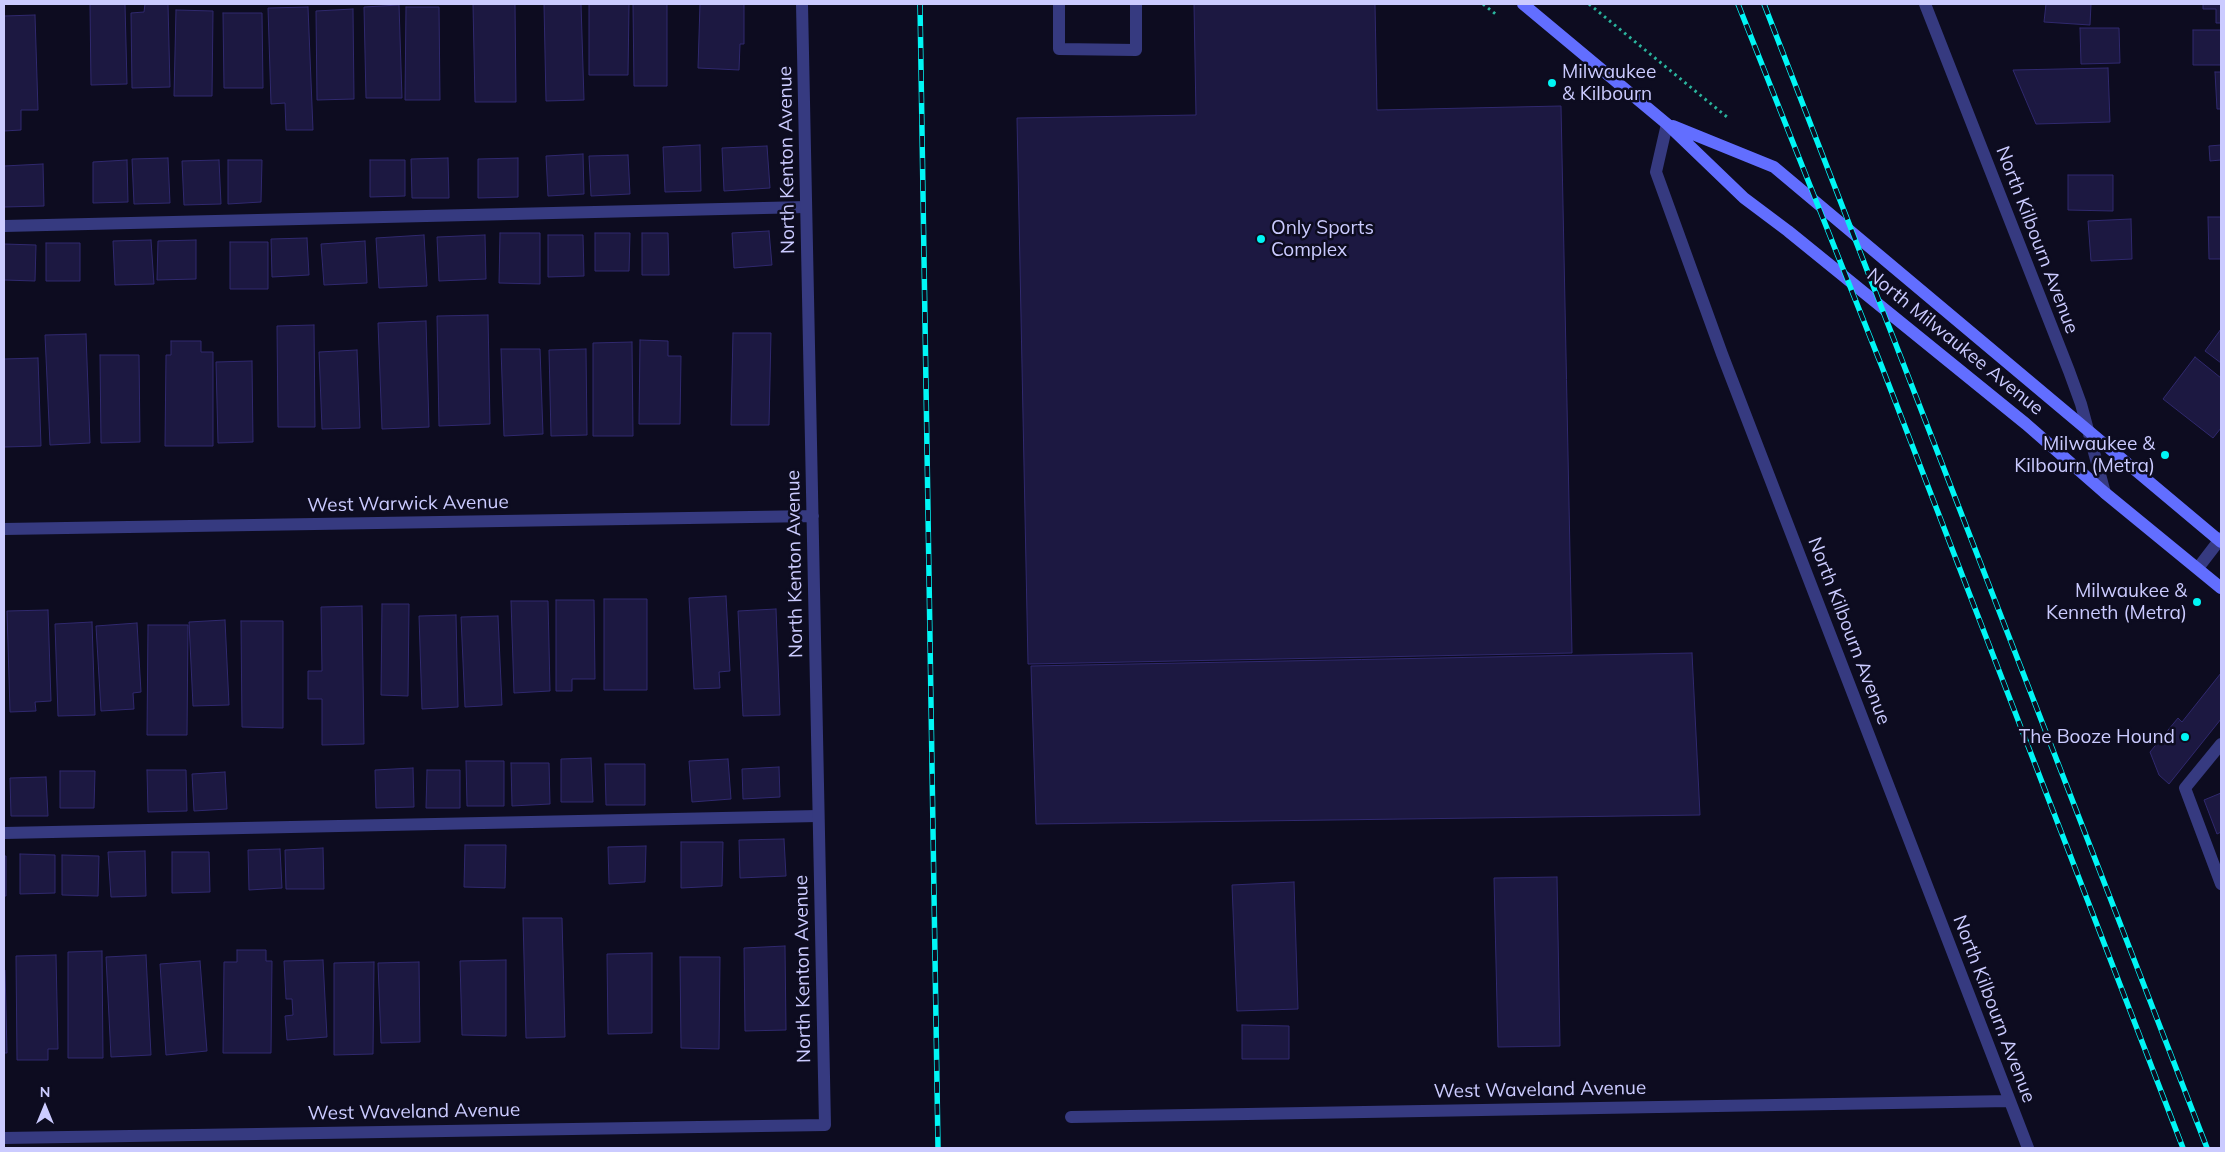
<!DOCTYPE html>
<style>
body{margin:0}
#map{position:relative;width:2225px;height:1152px;overflow:hidden;background:#0d0c20;font-family:Mulish,sans-serif}
canvas{display:block}
.frame{position:absolute;inset:0;border:5px solid #cbcbff;pointer-events:none}
.north{position:absolute;left:20px;top:1082px;width:50px;height:50px;-webkit-text-stroke:4px #0d0c20;paint-order:stroke;rotate:0deg;font-size:14px;font-weight:700;line-height:20px;text-align:center;color:#cbcbff}
.north::after{content:'';display:block;margin:auto;width:18px;height:22px;background:#cbcbff;clip-path:polygon(50% 0,100% 100%,50% 72%,0 100%)}
</style>
<div id="map">
<canvas width="2225" height="1152"></canvas>
<div class="frame"></div>
<div class="north">N</div>
</div>
<script>
const ctx = document.querySelector('canvas').getContext('2d');
ctx.lineJoin = 'round';
function fillPath(path, color) {
  ctx.fillStyle = color;
  ctx.fill(path, 'evenodd');
}
function toPath(rows) {
  const path = new Path2D();
  for (const r of rows) {
    path.moveTo(r[0], r[1]);
    for (let i = 2; i < r.length; i += 2) path.lineTo(r[i], r[i + 1]);
  }
  return path;
}
function strokePath(path, color, width, dash) {
  ctx.strokeStyle = color;
  ctx.lineWidth = width;
  ctx.lineCap = dash ? 'butt' : 'round';
  ctx.setLineDash(dash || []);
  ctx.stroke(path);
}
function label(font, color, halo, rows, align = 'center') {
  ctx.font = font + ' Mulish,sans-serif';
  ctx.lineWidth = 5;
  ctx.setLineDash([]);
  ctx.textBaseline = 'middle';
  ctx.strokeStyle = halo;
  ctx.fillStyle = color;
  for (const [text, x, y, turn = 0] of rows) {
    ctx.save();
    ctx.translate(x, y);
    ctx.rotate((+turn || 0) * Math.PI / 180);
    ctx.textAlign = isNaN(turn) ? turn : align;
    if (halo) ctx.strokeText(text, 0, 0);
    ctx.fillText(text, 0, 0);
    ctx.restore();
  }
}
const building = toPath([
 [90,4,125,4,127,84,91,85,90,4],
 [145,4,168,4,170,87,132,88,131,13,144,12,145,4],
 [473,4,515,4,516,102,475,102,473,4],
 [544,4,581,4,584,100,546,101,544,4],
 [589,4,629,4,628,75,589,75,589,4],
 [633,4,667,4,667,86,634,86,633,4],
 [700,4,744,4,744,44,740,44,739,70,698,68,700,4],
 [1194,4,1375,4,1377,110,1561,106,1572,653,1028,664,1017,118,1196,115,1194,4],
 [2046,4,2091,4,2090,25,2044,22,2046,4],
 [2203,4,2221,4,2221,23,2216,23,2216,9,2203,9,2203,4],
 [399,5,402,98,366,98,364,7,399,5],
 [308,7,313,130,286,130,285,103,271,104,268,8,308,7],
 [406,7,439,7,440,100,405,100,406,7],
 [353,9,354,99,317,100,316,11,353,9],
 [176,10,213,11,212,96,174,96,176,10],
 [223,13,262,13,263,88,224,88,223,13],
 [35,15,38,110,21,110,21,130,4,131,4,16,35,15],
 [2080,28,2119,28,2120,63,2081,64,2080,28],
 [2193,30,2221,30,2221,65,2193,65,2193,30],
 [2108,68,2110,122,2036,124,2013,70,2108,68],
 [2215,72,2221,72,2221,109,2217,109,2215,72],
 [700,145,701,191,665,192,663,147,700,145],
 [2221,145,2221,160,2210,161,2209,146,2221,145],
 [767,146,770,188,724,191,722,148,767,146],
 [583,154,584,194,548,196,546,156,583,154],
 [628,155,630,194,591,196,589,156,628,155],
 [168,158,170,203,134,204,132,159,168,158],
 [448,158,449,198,412,198,411,159,448,158],
 [518,158,518,197,478,198,478,159,518,158],
 [127,160,128,202,93,203,93,162,127,160],
 [219,160,221,204,184,205,182,161,219,160],
 [228,160,262,160,261,202,228,204,228,160],
 [370,160,405,160,405,196,370,197,370,160],
 [43,164,44,206,4,207,4,166,43,164],
 [2068,175,2113,175,2113,211,2068,210,2068,175],
 [2208,217,2221,217,2221,259,2209,259,2208,217],
 [2131,219,2132,259,2091,261,2088,221,2131,219],
 [769,231,772,265,734,268,732,233,769,231],
 [500,233,540,233,540,284,499,283,500,233],
 [595,233,630,233,629,271,595,271,595,233],
 [642,233,668,233,669,275,642,275,642,233],
 [424,235,427,286,379,288,376,238,424,235],
 [485,235,486,279,439,281,437,237,485,235],
 [548,235,583,235,584,276,548,277,548,235],
 [307,238,309,275,272,277,271,239,307,238],
 [151,240,154,284,115,285,113,241,151,240],
 [196,240,196,279,157,280,158,241,196,240],
 [365,241,367,283,324,285,321,244,365,241],
 [230,242,268,242,268,289,230,289,230,242],
 [46,243,80,243,80,281,46,281,46,243],
 [4,244,36,245,35,281,4,280,4,244],
 [488,315,490,424,439,426,437,316,488,315],
 [426,321,429,427,382,429,378,323,426,321],
 [314,325,315,427,278,427,277,326,314,325],
 [2221,329,2221,363,2205,351,2221,329],
 [733,333,771,333,769,425,731,425,733,333],
 [86,334,90,443,50,445,45,335,86,334],
 [640,340,668,341,668,356,681,356,680,424,639,424,640,340],
 [171,341,201,341,201,352,213,352,213,446,165,446,166,355,171,355,171,341],
 [632,342,633,436,593,436,593,343,632,342],
 [501,349,540,349,543,434,504,436,501,349],
 [586,349,587,435,551,436,549,350,586,349],
 [357,350,360,428,322,429,319,352,357,350],
 [100,355,139,355,140,442,101,443,100,355],
 [2195,357,2221,378,2221,428,2213,438,2163,399,2195,357],
 [38,358,41,446,4,447,4,359,38,358],
 [252,361,253,442,218,443,216,362,252,361],
 [726,596,730,671,719,672,720,688,694,689,689,598,726,596],
 [604,599,647,599,647,690,604,690,604,599],
 [556,600,594,600,595,679,572,679,572,691,556,691,556,600],
 [511,601,548,601,550,691,514,693,511,601],
 [382,604,409,604,408,696,381,695,382,604],
 [362,606,364,744,322,745,322,699,308,699,308,671,322,671,321,607,362,606],
 [776,609,780,715,743,716,738,611,776,609],
 [48,610,51,701,35,702,36,711,10,712,7,611,48,610],
 [456,615,458,707,422,709,419,616,456,615],
 [498,616,502,705,465,707,461,617,498,616],
 [225,620,229,705,193,706,189,622,225,620],
 [241,621,283,621,283,728,242,727,241,621],
 [92,622,95,715,58,716,55,624,92,622],
 [137,623,141,692,133,693,134,709,101,711,96,626,137,623],
 [148,625,188,625,187,735,147,735,148,625],
 [1692,653,1700,815,1036,824,1031,666,1692,653],
 [2221,673,2221,719,2169,784,2159,775,2150,752,2178,718,2182,722,2221,673],
 [591,758,593,802,561,802,561,759,591,758],
 [728,759,731,799,692,802,689,761,728,759],
 [466,761,504,761,504,806,467,806,466,761],
 [511,763,549,763,550,804,512,806,511,763],
 [605,764,645,764,645,805,606,805,605,764],
 [779,767,780,797,743,799,742,769,779,767],
 [413,768,414,807,376,808,375,770,413,768],
 [147,770,186,770,187,811,148,812,147,770],
 [427,770,460,770,460,808,426,808,427,770],
 [60,771,95,771,94,808,60,808,60,771],
 [225,772,227,809,194,811,192,774,225,772],
 [46,777,48,816,11,816,10,778,46,777],
 [2221,793,2221,832,2217,834,2204,800,2221,793],
 [784,839,786,876,740,878,739,840,784,839],
 [681,842,723,842,722,886,681,888,681,842],
 [465,845,506,845,505,888,464,887,465,845],
 [646,846,645,882,609,884,608,847,646,846],
 [323,848,324,889,286,889,285,850,323,848],
 [280,849,282,888,249,890,248,850,280,849],
 [145,851,146,896,111,897,108,852,145,851],
 [172,852,209,852,210,892,172,893,172,852],
 [20,854,55,855,55,893,20,894,20,854],
 [62,855,99,856,98,896,62,895,62,855],
 [4,856,6,856,6,896,4,896,4,856],
 [1557,877,1560,1046,1498,1047,1494,878,1557,877],
 [1294,882,1298,1009,1237,1011,1232,885,1294,882],
 [523,918,562,918,565,1037,526,1038,523,918],
 [785,946,786,1030,745,1031,744,948,785,946],
 [237,950,266,950,266,961,272,961,271,1053,223,1053,224,962,237,962,237,950],
 [102,951,103,1058,68,1058,68,952,102,951],
 [652,953,652,1033,608,1034,607,954,652,953],
 [56,955,58,1049,48,1049,48,1060,17,1060,16,956,56,955],
 [146,955,151,1055,111,1057,106,957,146,955],
 [680,957,720,957,719,1049,681,1048,680,957],
 [323,960,327,1037,287,1040,285,1016,293,1015,292,999,286,999,284,961,323,960],
 [506,960,506,1036,462,1035,460,961,506,960],
 [200,961,207,1051,166,1055,160,964,200,961],
 [374,962,373,1054,334,1055,334,963,374,962],
 [419,962,420,1042,381,1043,378,963,419,962],
 [4,970,5,970,7,1053,4,1053,4,970],
 [1242,1025,1289,1026,1289,1059,1242,1059,1242,1025]
]);
const path = toPath([
 [1483,4,1498,16],
 [1589,4,1727,117]
]);
const lane = toPath([
 [1059,4,1059,49,1136,50,1136,4],
 [4,226,806,207],
 [2221,744,2185,788,2221,884],
 [4,833,818,816]
]);
const street = toPath([
 [1925,4,2069,371,2081,404,2105,493],
 [1667,124,1656,172,1722,354,2028,1148],
 [4,529,813,516],
 [2198,568,2221,538],
 [1071,1117,2010,1101],
 [4,1138,825,1125,802,4]
]);
const secondary = toPath([
 [1523,4,1667,124,1744,198,1788,231,2026,424,2105,493,2221,588],
 [1673,126,1774,167,2221,542]
]);
const rail = toPath([
 [920,4,938,1148],
 [1738,4,1882,367,2183,1148],
 [1764,4,2207,1148]
]);
const markers = [
 [1552,83,5,"#00f6f5"],
 [1261,239,5,"#00f6f5"],
 [2165,455,5,"#00f6f5"],
 [2197,602,5,"#00f6f5"],
 [2185,737,5,"#00f6f5"]
];
const poiNames = [
 ["Milwaukee",1562,72,"left"],
 ["& Kilbourn",1562,94,"left"],
 ["Only Sports",1271,228,"left"],
 ["Complex",1271,250,"left"],
 ["Milwaukee &",2155,444],
 ["Kilbourn (Metra)",2155,466],
 ["Milwaukee &",2187,591],
 ["Kenneth (Metra)",2187,613],
 ["The Booze Hound",2175,737]
];
const streetNames = [
 ["North Kenton Avenue",787,160,-91],
 ["North Kilbourn Avenue",2037,240,69],
 ["North Milwaukee Avenue",1955,342,39],
 ["West Warwick Avenue",408,504,-1],
 ["North Kenton Avenue",795,564,-91],
 ["North Kilbourn Avenue",1849,631,69],
 ["North Kenton Avenue",803,969,-91],
 ["North Kilbourn Avenue",1994,1009,69],
 ["West Waveland Avenue",1540,1090,-1],
 ["West Waveland Avenue",414,1112,-1]
];
fillPath(building, '#1c1841');
strokePath(building, '#30296e', 1);
strokePath(path, '#2ab49d', 3, [2.5, 4]);
strokePath(lane, '#363a80', 12);
strokePath(street, '#363a80', 12);
strokePath(secondary, '#626eff', 12);
strokePath(rail, '#00f6f5', 5.5);
strokePath(rail, '#0d0c20', 4, [11]);
for (const [x, y, r, color] of markers) {
  const dot = new Path2D();
  dot.arc(x, y, r, 0, 2 * Math.PI);
  ctx.fillStyle = color;
  ctx.fill(dot);
  strokePath(dot, '#0d0c20', 2);
}
label('19px', '#cbcbff', '#0d0c20', poiNames, 'right');
label('19px', '#cbcbff', '#0d0c20', streetNames);
</script>
